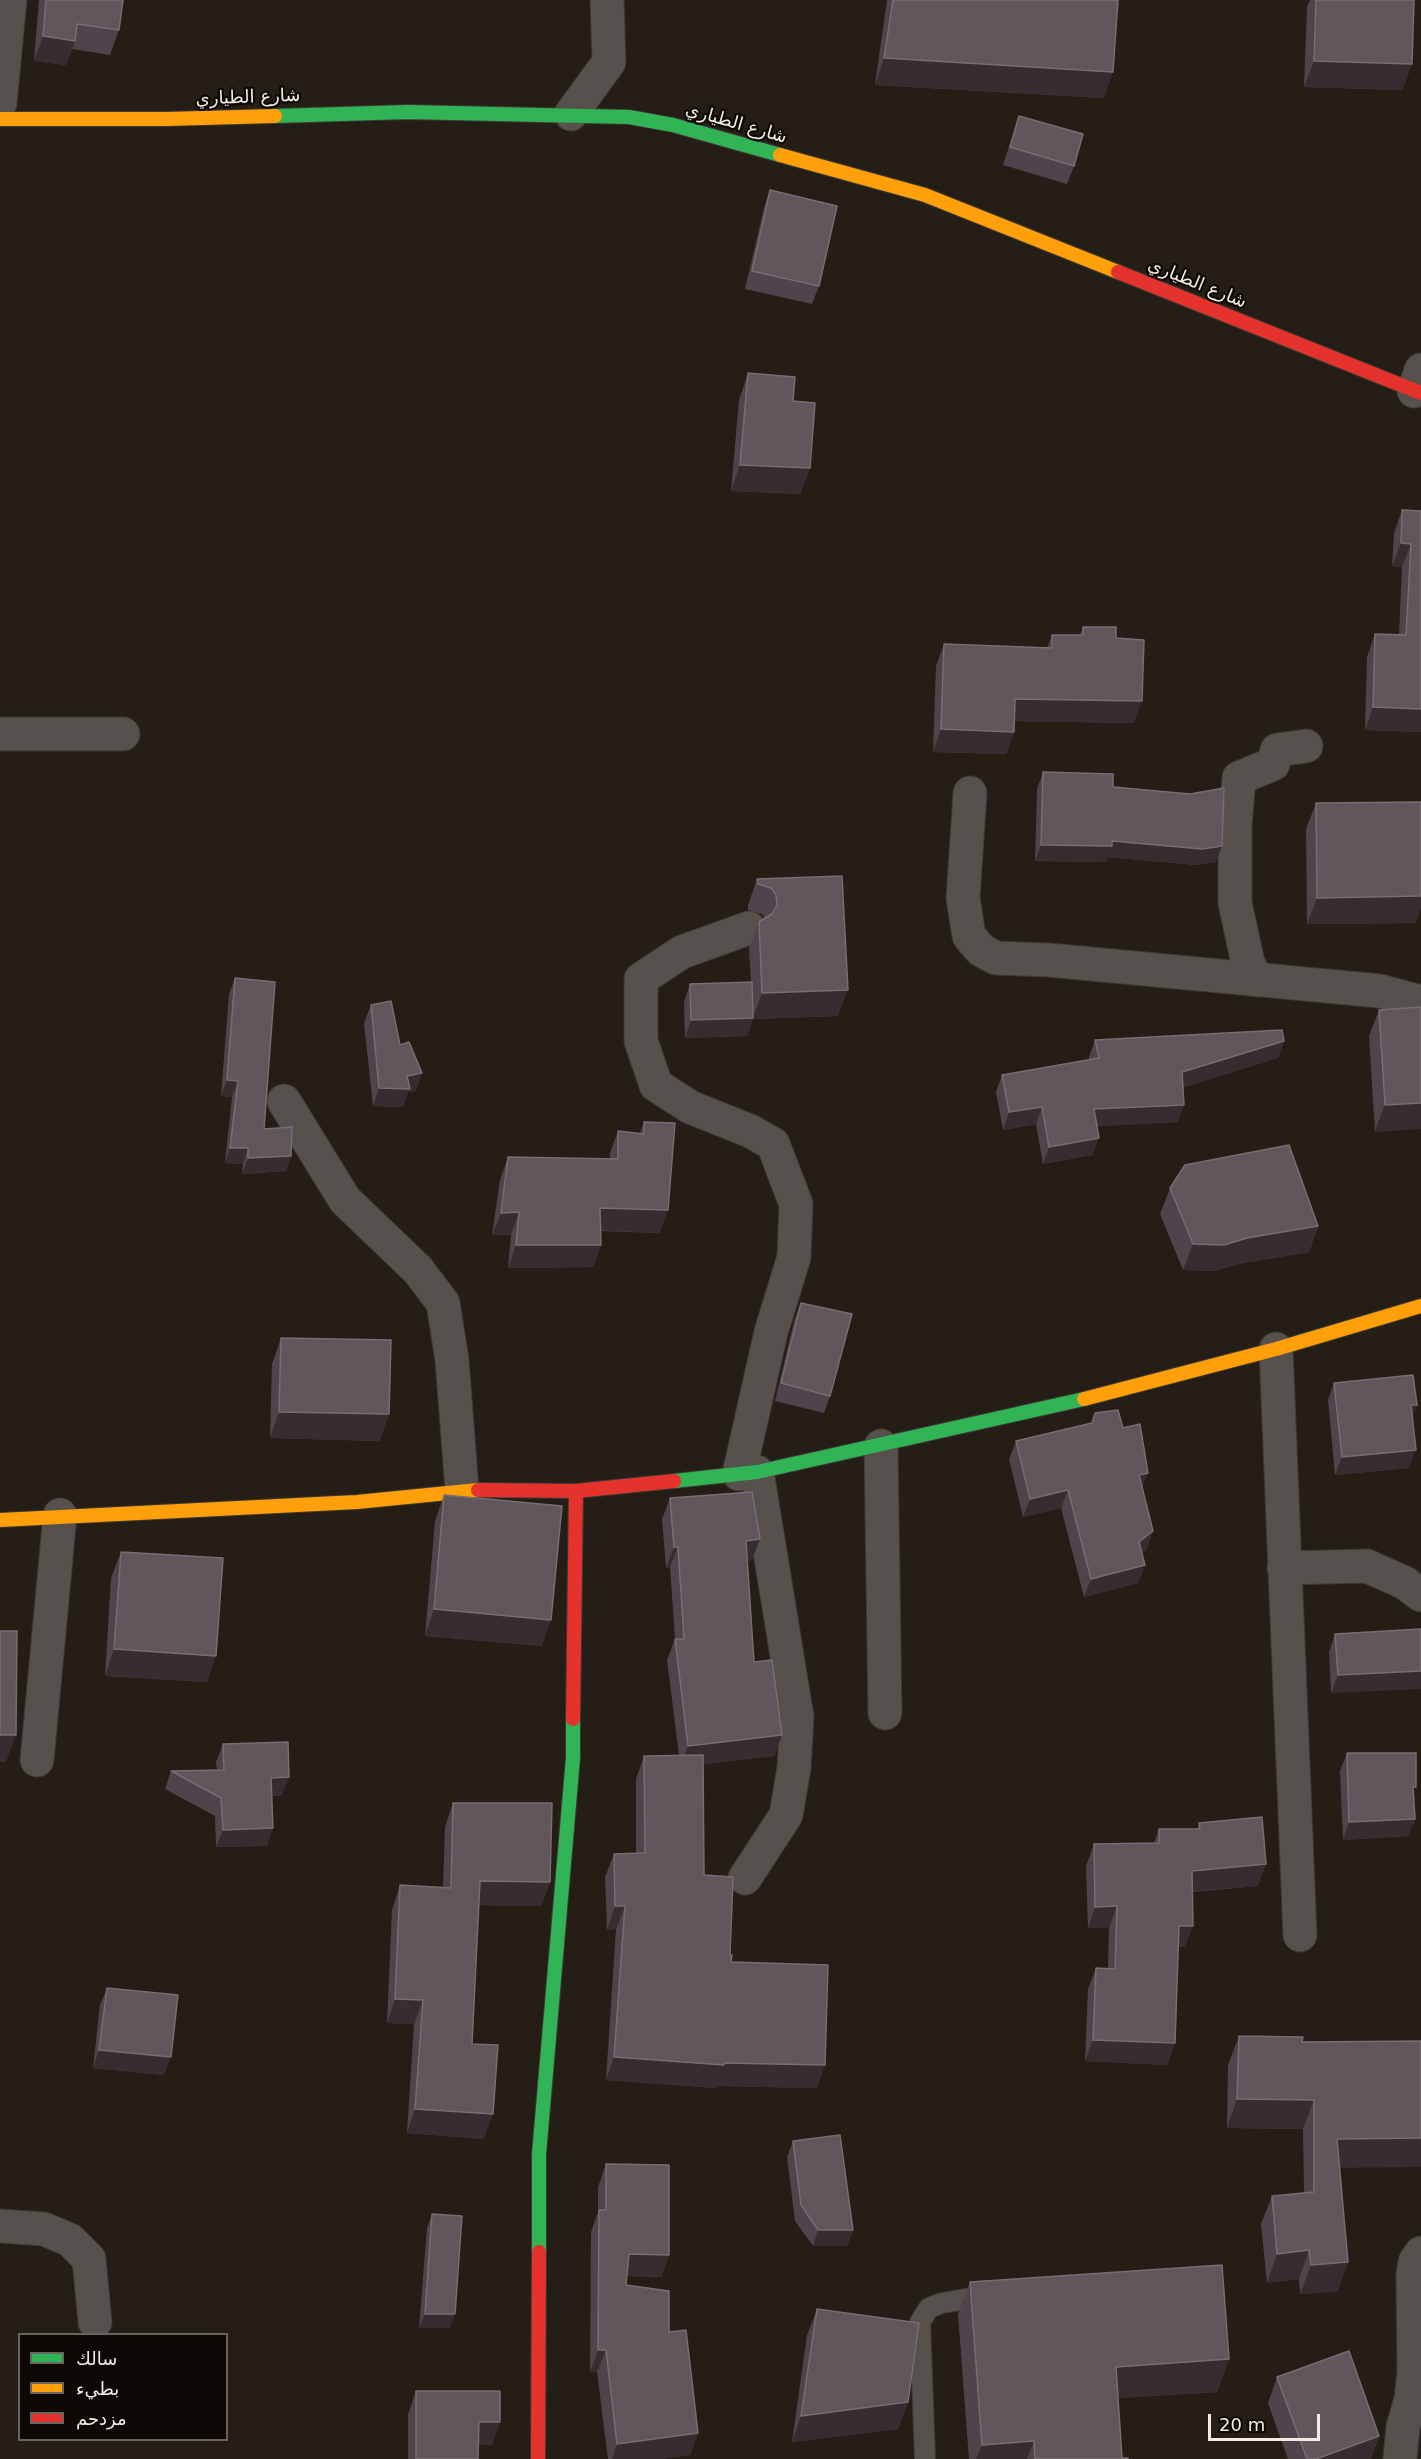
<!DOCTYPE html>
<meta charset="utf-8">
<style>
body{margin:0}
#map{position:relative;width:1421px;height:2459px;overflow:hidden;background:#241e17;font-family:"DejaVu Sans",Cairo,sans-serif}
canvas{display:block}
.legend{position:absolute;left:18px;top:2333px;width:210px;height:108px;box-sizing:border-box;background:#0e0905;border:2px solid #6a645e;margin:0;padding:8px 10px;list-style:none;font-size:18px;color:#f3ece4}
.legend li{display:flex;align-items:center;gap:12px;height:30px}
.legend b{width:30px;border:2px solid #6a645e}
.scale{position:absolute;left:1208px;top:2414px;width:112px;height:27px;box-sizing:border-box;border:3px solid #f3ece4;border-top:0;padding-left:8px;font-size:18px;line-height:21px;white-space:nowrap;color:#f3ece4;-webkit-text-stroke:4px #0e0905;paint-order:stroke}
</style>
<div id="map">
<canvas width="1421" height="2459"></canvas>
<ul class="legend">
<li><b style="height:8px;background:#30b455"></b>سالك</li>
<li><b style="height:8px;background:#ff9f0a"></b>بطيء</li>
<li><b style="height:8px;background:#e5322d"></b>مزدحم</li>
</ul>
<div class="scale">20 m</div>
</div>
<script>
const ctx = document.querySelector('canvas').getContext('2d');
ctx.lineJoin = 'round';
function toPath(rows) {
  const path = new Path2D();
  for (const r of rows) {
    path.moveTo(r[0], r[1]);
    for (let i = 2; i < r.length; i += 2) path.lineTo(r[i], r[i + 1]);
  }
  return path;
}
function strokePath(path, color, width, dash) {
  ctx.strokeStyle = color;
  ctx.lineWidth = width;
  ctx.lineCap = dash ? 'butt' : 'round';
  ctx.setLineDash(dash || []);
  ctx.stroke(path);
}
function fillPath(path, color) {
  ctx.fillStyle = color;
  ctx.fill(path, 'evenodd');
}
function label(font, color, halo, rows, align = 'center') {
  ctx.font = font + ' "DejaVu Sans",Cairo,sans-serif';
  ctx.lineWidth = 4.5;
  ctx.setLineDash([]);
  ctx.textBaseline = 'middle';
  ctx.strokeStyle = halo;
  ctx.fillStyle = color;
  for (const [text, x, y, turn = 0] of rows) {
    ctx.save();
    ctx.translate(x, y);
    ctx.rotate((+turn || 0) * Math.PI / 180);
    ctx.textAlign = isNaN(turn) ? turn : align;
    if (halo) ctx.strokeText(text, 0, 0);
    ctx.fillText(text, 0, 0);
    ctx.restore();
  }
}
const lane = toPath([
 [925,2459,920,2322,929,2308,942,2303,990,2295]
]);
const street = toPath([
 [0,103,10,0],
 [571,114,609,62,607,0],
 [1414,391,1421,370],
 [0,734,123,734],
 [970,793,963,898,969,936,981,950,996,958,1049,960,1380,991,1421,1002],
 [1257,980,1248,963,1235,903,1235,825,1239,778,1273,764,1277,750,1306,746],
 [284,1101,345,1200,418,1270,443,1303,452,1360,462,1490],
 [1276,1349,1300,1935],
 [881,1446,885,1713],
 [739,1474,771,1332,794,1257,796,1204,773,1144,750,1131,690,1107,656,1085,641,1041,641,979,682,952,749,928],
 [1284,1568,1367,1566,1405,1583,1421,1595],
 [37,1760,60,1515],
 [745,1878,786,1815,794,1768,797,1717,757,1472],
 [0,2226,44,2229,70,2240,89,2259,95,2322],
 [1400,2459,1403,2427,1411,2399,1414,2373,1413,2274,1415,2262,1421,2253]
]);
const fast = toPath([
 [275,116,408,112,629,117,673,125,780,155],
 [674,1481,757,1472,1084,1399],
 [539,2252,539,2154,573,1758,573,1719]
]);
const slow = toPath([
 [0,119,166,119,275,116],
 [780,155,925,195,1118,272],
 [1084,1399,1276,1349,1421,1306],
 [0,1520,357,1502,478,1490]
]);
const jam = toPath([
 [1118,272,1421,393],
 [478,1490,576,1491,674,1481],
 [573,1719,576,1491],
 [538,2459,539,2252]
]);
const wall = toPath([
 [39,0,123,0,119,30,110,55,72,49,66,65,34,61],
 [887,0,1118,0,1104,98,875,85],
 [1310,0,1414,0,1412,64,1402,90,1304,87,1307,7],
 [1019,116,1074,166,1067,184,1003,165],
 [770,190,819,286,812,304,745,289,764,208],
 [748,373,793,401,810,468,800,494,731,491,739,400],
 [1402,510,1421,511,1421,732,1365,730,1367,657,1375,634,1399,635,1402,567,1392,566,1394,533],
 [1083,627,1116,638,1134,723,1014,721,1014,732,1006,754,933,752,936,666,944,644,1047,648,1052,635,1080,635],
 [1043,772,1113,787,1216,862,1196,865,1108,857,1106,862,1035,861,1037,789],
 [1316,803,1416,923,1307,924,1306,829],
 [842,876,838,1016,753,1019,747,1036,685,1038,684,1002,690,984,751,982,749,948,759,922,765,919,762,914,748,910,748,905,757,879],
 [235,978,264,1129,291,1156,286,1171,242,1174,243,1164,225,1163,232,1097,221,1096,229,994],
 [371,1005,400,1045,416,1091,408,1092,403,1107,373,1106,364,1023],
 [1421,1007,1375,1132,1369,1036,1379,1010],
 [1095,1040,1284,1041,1278,1058,1183,1087,1178,1122,1097,1126,1099,1138,1092,1155,1043,1164,1036,1124,1003,1130,996,1092,1002,1075,1089,1060,1089,1057],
 [644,1122,660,1233,600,1231,601,1245,593,1267,508,1268,511,1235,492,1235,500,1180,508,1157,610,1159,610,1153,618,1131,640,1133],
 [1170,1188,1318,1226,1309,1252,1238,1264,1214,1271,1183,1270,1160,1214],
 [801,1303,830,1396,824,1413,775,1401,794,1321],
 [281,1338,380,1441,270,1438,272,1364],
 [1334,1383,1417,1405,1412,1416,1409,1468,1335,1475,1328,1400],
 [1123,1428,1142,1488,1147,1549,1142,1553,1145,1565,1138,1583,1084,1597,1061,1508,1023,1517,1009,1459,1016,1441],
 [444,1495,542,1646,425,1636,435,1521],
 [670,1498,760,1539,752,1560,747,1561,754,1662,782,1735,774,1756,703,1764,704,1875,731,1962,817,2088,717,2086,716,2088,606,2080,616,1929,607,1930,605,1877,614,1854,636,1853,636,1779,644,1756,679,1755,667,1660,675,1639,670,1567,666,1568,662,1519],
 [121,1552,207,1682,105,1676,111,1578],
 [1421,1629,1331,1693,1329,1652,1335,1634],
 [223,1744,282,1795,272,1796,267,1846,216,1847,215,1816,165,1789,171,1771,217,1770,216,1762],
 [1347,1753,1414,1795,1415,1819,1408,1836,1343,1840,1340,1771],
 [453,1803,550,1882,541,1906,479,1905,472,2044,484,2139,407,2133,414,2024,387,2023,392,1910,400,1885,443,1887,445,1827],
 [1199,1823,1258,1886,1192,1892,1185,1947,1178,1947,1175,2043,1167,2065,1085,2061,1088,1989,1096,1968,1108,1968,1109,1928,1088,1928,1086,1866,1094,1844,1154,1843,1159,1829,1197,1829],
 [107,1988,164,2075,93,2068,100,2005],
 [1239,2036,1302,2042,1339,2167,1338,2291,1300,2294,1299,2279,1267,2283,1261,2224,1272,2196,1304,2193,1303,2129,1227,2128,1228,2065],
 [793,2141,853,2230,847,2246,813,2246,795,2221,787,2157],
 [606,2164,669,2255,661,2277,627,2276,626,2285,669,2332,698,2433,690,2455,662,2459,608,2459,597,2372,590,2372,591,2232,598,2212,598,2187],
 [432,2214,450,2328,419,2328,427,2228],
 [970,2282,1229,2359,1217,2392,1118,2398,1122,2458,1128,2459,969,2459,958,2314],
 [817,2309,908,2402,898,2429,792,2442,807,2335],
 [1277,2377,1379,2436,1371,2459,1288,2459,1268,2403],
 [416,2391,492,2445,479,2445,478,2459,408,2459,408,2414]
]);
const shadedWall = toPath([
 [43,36,75,41,66,65,34,61],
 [884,58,1113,72,1104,98,875,85],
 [1314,61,1412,64,1402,90,1304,87],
 [740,465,810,468,800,494,731,491],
 [1401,543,1411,544,1402,567,1392,566],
 [1015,699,1142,701,1134,723,1007,721],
 [1373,707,1421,709,1421,732,1365,730],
 [941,729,1014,732,1006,754,933,752],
 [1112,841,1222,846,1216,862,1196,865,1108,857,1106,862,1035,861,1041,845],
 [1421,896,1421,908,1416,923,1307,924,1317,898],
 [848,990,838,1016,753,1019,747,1036,685,1038,691,1020,753,1018,762,993],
 [1284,1041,1278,1058,1176,1090,1182,1072],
 [422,1073,416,1091,408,1092,403,1107,373,1106,379,1088,407,1076],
 [227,1080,238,1081,232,1097,221,1096],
 [1421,1103,1421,1129,1375,1132,1385,1105],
 [1184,1105,1178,1122,1087,1127,1094,1109],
 [1042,1107,1036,1124,1003,1130,1009,1112],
 [1099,1138,1092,1155,1043,1164,1049,1147],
 [230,1148,248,1148,243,1164,225,1163],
 [291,1156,286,1171,242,1174,248,1158],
 [600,1208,668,1210,660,1233,591,1230],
 [519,1212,511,1235,492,1235,501,1213],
 [1318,1226,1309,1252,1238,1264,1214,1271,1183,1270,1193,1244,1247,1238],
 [516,1245,601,1245,593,1267,508,1268],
 [1411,1405,1417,1405,1410,1422],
 [279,1412,389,1414,380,1441,270,1438],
 [1416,1450,1409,1468,1335,1475,1342,1457],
 [1148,1473,1141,1491,1139,1475],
 [1068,1490,1061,1508,1023,1517,1030,1499],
 [1153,1531,1147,1549,1133,1560,1139,1542],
 [760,1539,752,1560,739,1561,746,1541],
 [674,1547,678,1547,670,1567,666,1568],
 [1145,1565,1138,1583,1084,1597,1091,1579],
 [434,1609,551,1620,542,1646,425,1636],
 [114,1649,216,1656,207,1682,105,1676],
 [1421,1671,1421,1689,1331,1693,1338,1675],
 [0,1735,16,1735,6,1762,0,1762],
 [782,1735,774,1756,680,1767,688,1746],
 [289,1777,282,1795,265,1796,271,1778],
 [1415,1819,1408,1836,1343,1840,1349,1822],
 [273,1828,267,1846,216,1847,223,1830],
 [1266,1864,1258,1886,1184,1892,1192,1871],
 [480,1881,550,1882,541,1906,471,1905],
 [615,1906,625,1906,616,1929,607,1930],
 [1117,1906,1109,1928,1088,1928,1095,1907],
 [1179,1926,1193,1926,1185,1947,1171,1947],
 [395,1999,423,2000,414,2024,387,2023],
 [1093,2040,1175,2043,1167,2065,1085,2061],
 [99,2050,171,2057,164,2075,93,2068],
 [614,2057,825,2065,817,2088,717,2086,716,2088,606,2080],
 [1237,2099,1314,2100,1303,2129,1227,2128],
 [415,2109,493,2114,484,2139,407,2133],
 [1421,2138,1421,2167,1326,2168,1337,2139],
 [818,2230,853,2230,847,2246,813,2246],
 [1309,2250,1299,2279,1267,2283,1277,2254],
 [629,2254,669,2255,661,2277,621,2276],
 [1348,2262,1338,2291,1300,2294,1311,2265],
 [425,2314,455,2314,450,2328,419,2328],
 [598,2350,606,2350,597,2372,590,2372],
 [1229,2359,1217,2392,1104,2399,1116,2367],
 [908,2402,898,2429,792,2442,801,2416],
 [479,2422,500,2422,492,2445,471,2445],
 [698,2433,690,2455,662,2459,612,2459,617,2444],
 [1379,2436,1371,2459,1316,2459],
 [1034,2441,1027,2459,976,2459,982,2445]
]);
const building = toPath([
 [46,0,123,0,119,30,77,24,75,41,43,36,46,0],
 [893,0,1118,0,1113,72,884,58,893,0],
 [1316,0,1414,0,1412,64,1314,61,1316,0],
 [1019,116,1083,134,1074,166,1010,147,1019,116],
 [770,190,837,206,819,286,752,271,770,190],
 [748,373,795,377,793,401,815,403,810,468,740,465,748,373],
 [1402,510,1421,511,1421,709,1373,707,1375,634,1406,635,1411,544,1401,543,1402,510],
 [1083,627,1116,627,1116,638,1144,640,1142,701,1015,699,1014,732,941,729,944,644,1052,648,1052,635,1083,635,1083,627],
 [1043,772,1113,774,1113,787,1190,794,1224,788,1222,846,1202,849,1112,841,1112,846,1041,845,1043,772],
 [1421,802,1421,896,1317,898,1316,803,1421,802],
 [842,876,848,990,762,993,759,922,772,914,777,905,776,895,771,888,758,884,757,879,842,876],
 [235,978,275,982,264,1129,292,1127,291,1156,248,1158,248,1148,230,1148,238,1081,227,1080,235,978],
 [752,982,753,1018,691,1020,690,984,752,982],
 [391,1001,400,1045,409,1042,422,1073,407,1076,410,1089,379,1088,371,1005,391,1001],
 [1421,1007,1421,1103,1385,1105,1379,1010,1421,1007],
 [1282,1030,1284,1041,1182,1072,1184,1105,1094,1109,1099,1138,1049,1147,1042,1107,1009,1112,1002,1075,1099,1058,1095,1040,1282,1030],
 [644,1122,675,1123,668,1210,600,1208,601,1245,516,1245,519,1212,501,1213,508,1157,618,1159,618,1131,644,1134,644,1122],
 [1289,1145,1318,1226,1247,1238,1224,1245,1193,1244,1170,1188,1185,1165,1289,1145],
 [801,1303,852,1314,830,1396,781,1383,801,1303],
 [281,1338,391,1340,389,1414,279,1412,281,1338],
 [1413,1375,1417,1405,1411,1405,1416,1450,1342,1457,1334,1383,1413,1375],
 [1118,1410,1123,1428,1140,1424,1148,1473,1139,1475,1153,1531,1139,1542,1145,1565,1091,1579,1068,1490,1030,1499,1016,1441,1092,1423,1095,1413,1118,1410],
 [752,1492,760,1539,746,1541,754,1662,772,1660,782,1735,688,1746,675,1639,684,1639,678,1547,674,1547,670,1498,752,1492],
 [444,1495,562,1506,551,1620,434,1609,444,1495],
 [121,1552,223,1558,216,1656,114,1649,121,1552],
 [1421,1629,1421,1671,1338,1675,1335,1634,1421,1629],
 [0,1631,17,1631,16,1735,0,1735,0,1631],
 [288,1742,289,1777,271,1778,273,1828,223,1830,221,1798,171,1771,224,1770,223,1744,288,1742],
 [1347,1753,1416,1753,1416,1787,1413,1787,1415,1819,1349,1822,1347,1753],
 [703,1755,704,1875,733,1877,730,1955,732,1955,731,1962,828,1965,825,2065,724,2063,724,2065,614,2057,625,1906,615,1906,614,1854,645,1853,644,1756,703,1755],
 [453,1803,552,1803,550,1882,480,1881,472,2044,498,2045,493,2114,415,2109,423,2000,395,1999,400,1885,451,1888,453,1803],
 [1262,1817,1266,1864,1192,1871,1193,1926,1179,1926,1175,2043,1093,2040,1096,1968,1115,1969,1117,1906,1095,1907,1094,1844,1159,1843,1159,1829,1200,1829,1199,1823,1262,1817],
 [107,1988,178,1995,171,2057,99,2050,107,1988],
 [1239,2036,1303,2037,1302,2042,1421,2041,1421,2138,1337,2139,1348,2262,1311,2265,1309,2250,1277,2254,1272,2196,1314,2192,1314,2100,1237,2099,1239,2036],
 [840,2135,853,2230,818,2230,801,2205,793,2141,840,2135],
 [606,2164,669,2165,669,2255,629,2254,626,2285,669,2291,669,2332,686,2330,698,2433,617,2444,606,2350,598,2350,599,2210,606,2210,606,2164],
 [432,2214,462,2216,455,2314,425,2314,432,2214],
 [1222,2265,1229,2359,1116,2367,1122,2458,1128,2458,1128,2459,1035,2459,1034,2441,982,2445,970,2282,1222,2265],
 [817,2309,919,2323,908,2402,801,2416,817,2309],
 [1349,2351,1379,2436,1316,2459,1307,2459,1277,2377,1349,2351],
 [416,2391,500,2391,500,2422,479,2422,478,2459,416,2459,416,2391]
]);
const streetNames = [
 ["شارع الطياري",248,98,-2],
 ["شارع الطياري",736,124,16],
 ["شارع الطياري",1197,284,22]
];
strokePath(lane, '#3f3935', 22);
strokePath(street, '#3f3935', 35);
strokePath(fast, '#3f3935', 16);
strokePath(slow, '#3f3935', 16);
strokePath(jam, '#3f3935', 16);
strokePath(lane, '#56514c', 20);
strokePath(street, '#56514c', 33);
strokePath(fast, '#30b455', 14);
strokePath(slow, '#ff9f0a', 14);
strokePath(jam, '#e5322d', 14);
fillPath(wall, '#50444c');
fillPath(shadedWall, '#372d30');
fillPath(building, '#62565d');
strokePath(building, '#786d72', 1.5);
label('18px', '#f3ece4', '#0e0905', streetNames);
</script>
